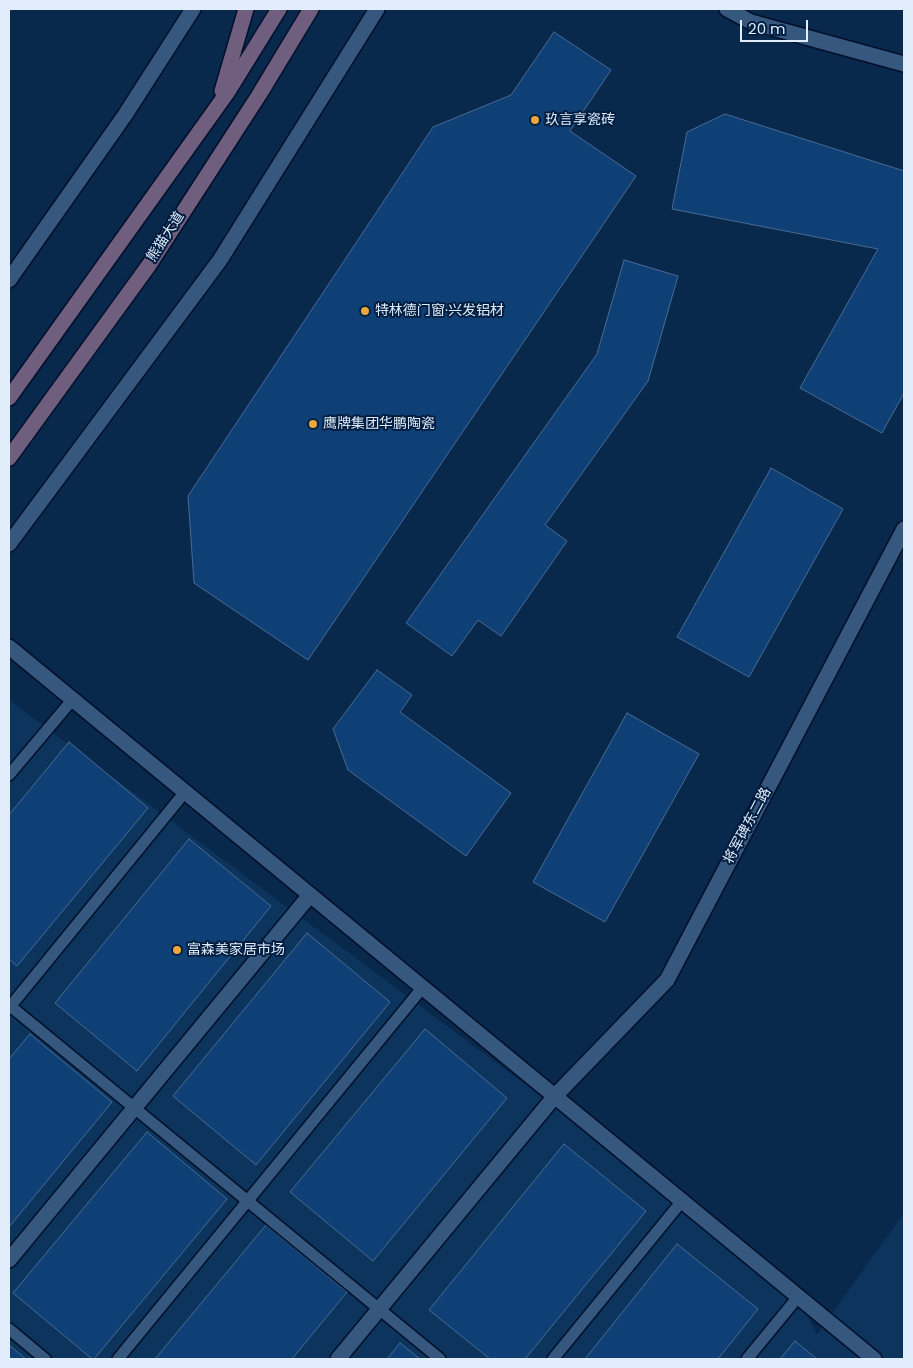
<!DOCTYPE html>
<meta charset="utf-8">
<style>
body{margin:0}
#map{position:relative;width:913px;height:1368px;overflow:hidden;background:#08284c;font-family:Poppins,sans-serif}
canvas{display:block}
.frame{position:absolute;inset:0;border:10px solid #e2edfb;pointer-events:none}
.scale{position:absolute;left:740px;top:20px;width:68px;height:22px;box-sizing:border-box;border:2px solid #e2edfb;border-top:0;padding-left:6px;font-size:15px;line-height:18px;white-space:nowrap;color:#e2edfb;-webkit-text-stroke:4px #001e41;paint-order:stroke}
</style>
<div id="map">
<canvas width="913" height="1368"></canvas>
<div class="frame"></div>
<div class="scale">20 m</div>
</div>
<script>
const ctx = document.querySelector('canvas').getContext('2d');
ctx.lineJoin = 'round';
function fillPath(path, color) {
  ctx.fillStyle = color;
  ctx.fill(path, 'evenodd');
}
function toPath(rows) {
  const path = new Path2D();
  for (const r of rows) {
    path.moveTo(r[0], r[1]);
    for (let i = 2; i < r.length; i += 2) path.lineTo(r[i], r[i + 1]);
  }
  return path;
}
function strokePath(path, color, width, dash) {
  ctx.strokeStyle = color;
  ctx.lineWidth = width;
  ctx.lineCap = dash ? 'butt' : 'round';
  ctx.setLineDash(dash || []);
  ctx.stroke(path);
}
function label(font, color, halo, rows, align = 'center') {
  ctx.font = font + ' Poppins,"Noto Sans SC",sans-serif';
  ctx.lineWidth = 4;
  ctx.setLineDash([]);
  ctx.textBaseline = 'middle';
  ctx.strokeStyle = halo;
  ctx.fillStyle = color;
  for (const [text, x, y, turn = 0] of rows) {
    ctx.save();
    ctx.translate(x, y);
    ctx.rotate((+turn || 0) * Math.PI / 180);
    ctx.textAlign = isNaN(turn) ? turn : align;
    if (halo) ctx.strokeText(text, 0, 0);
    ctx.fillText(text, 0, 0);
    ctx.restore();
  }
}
const built = toPath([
 [9,700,682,1201,798,1297,817,1334,904,1213,904,1359,9,1359]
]);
const building = toPath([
 [554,32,611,70,570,131,636,176,308,660,194,583,188,496,433,127,511,95,554,32],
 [725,114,904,171,904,393,882,433,800,388,878,249,672,209,687,132,725,114],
 [624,260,678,276,648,381,545,525,567,541,501,636,478,620,452,656,406,623,597,354,624,260],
 [771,468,843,509,749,677,677,637,771,468],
 [377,670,412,695,400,712,511,793,466,856,348,770,333,729,377,670],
 [627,713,699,754,605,922,533,882,627,713],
 [69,742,148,808,17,966,9,959,9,815,69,742],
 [189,839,271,906,137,1071,55,1003,189,839],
 [307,933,390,1002,256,1165,173,1096,307,933],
 [425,1029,507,1098,373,1261,290,1192,425,1029],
 [30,1034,112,1102,9,1227,9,1059,30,1034],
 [147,1132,227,1199,94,1359,92,1359,13,1293,147,1132],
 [564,1144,646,1211,525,1359,490,1359,429,1310,564,1144],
 [266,1225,347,1292,292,1359,155,1359,266,1225],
 [677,1244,758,1309,718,1359,585,1359,677,1244],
 [795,1341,817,1359,780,1359,795,1341],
 [400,1343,420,1359,387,1359,400,1343],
 [9,1345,26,1359,9,1359,9,1345]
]);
const service = toPath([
 [9,775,73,699],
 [9,1005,440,1359],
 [9,1008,185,792],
 [9,1329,45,1359],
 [118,1359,423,987],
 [553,1359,682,1201],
 [747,1359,798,1297]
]);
const pedestrian = toPath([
 [9,1260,310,895]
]);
const minor = toPath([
 [9,647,874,1359],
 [338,1359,555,1096,667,980,904,529]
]);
const tertiary = toPath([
 [727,9,751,22,904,64],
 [9,280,125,115,193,9],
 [9,544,220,260,377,9]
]);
const secondary = toPath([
 [222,91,246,9],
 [9,398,227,93,279,9],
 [9,458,149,265,259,95,311,9]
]);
const markers = [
 [535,120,5,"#eda83c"],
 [365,311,5,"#eda83c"],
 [313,424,5,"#eda83c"],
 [177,950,5,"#eda83c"]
];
const poiNames = [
 ["玖言享瓷砖",545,120],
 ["特林德门窗·兴发铝材",375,311],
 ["鹰牌集团华鹏陶瓷",323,424],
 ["富森美家居市场",187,950]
];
const streetNames = [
 ["熊猫大道",166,237,-57],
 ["将军碑东二路",748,826,-62]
];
fillPath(built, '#0d345c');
fillPath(building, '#0e4076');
strokePath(building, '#4a6b94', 1);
strokePath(service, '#00102a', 14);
strokePath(pedestrian, '#00102a', 18);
strokePath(minor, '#00102a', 18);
strokePath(tertiary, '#00102a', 18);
strokePath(secondary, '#00102a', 18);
strokePath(service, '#36577e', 11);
strokePath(pedestrian, '#36577e', 15);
strokePath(minor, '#36577e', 15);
strokePath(tertiary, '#36577e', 15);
strokePath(secondary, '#705e7f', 15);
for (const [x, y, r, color] of markers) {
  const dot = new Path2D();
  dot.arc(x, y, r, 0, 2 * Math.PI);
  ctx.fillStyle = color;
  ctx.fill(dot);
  strokePath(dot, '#001e41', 2);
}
label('14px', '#e2edfb', '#001e41', poiNames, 'left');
label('14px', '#e2edfb', '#001e41', streetNames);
</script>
